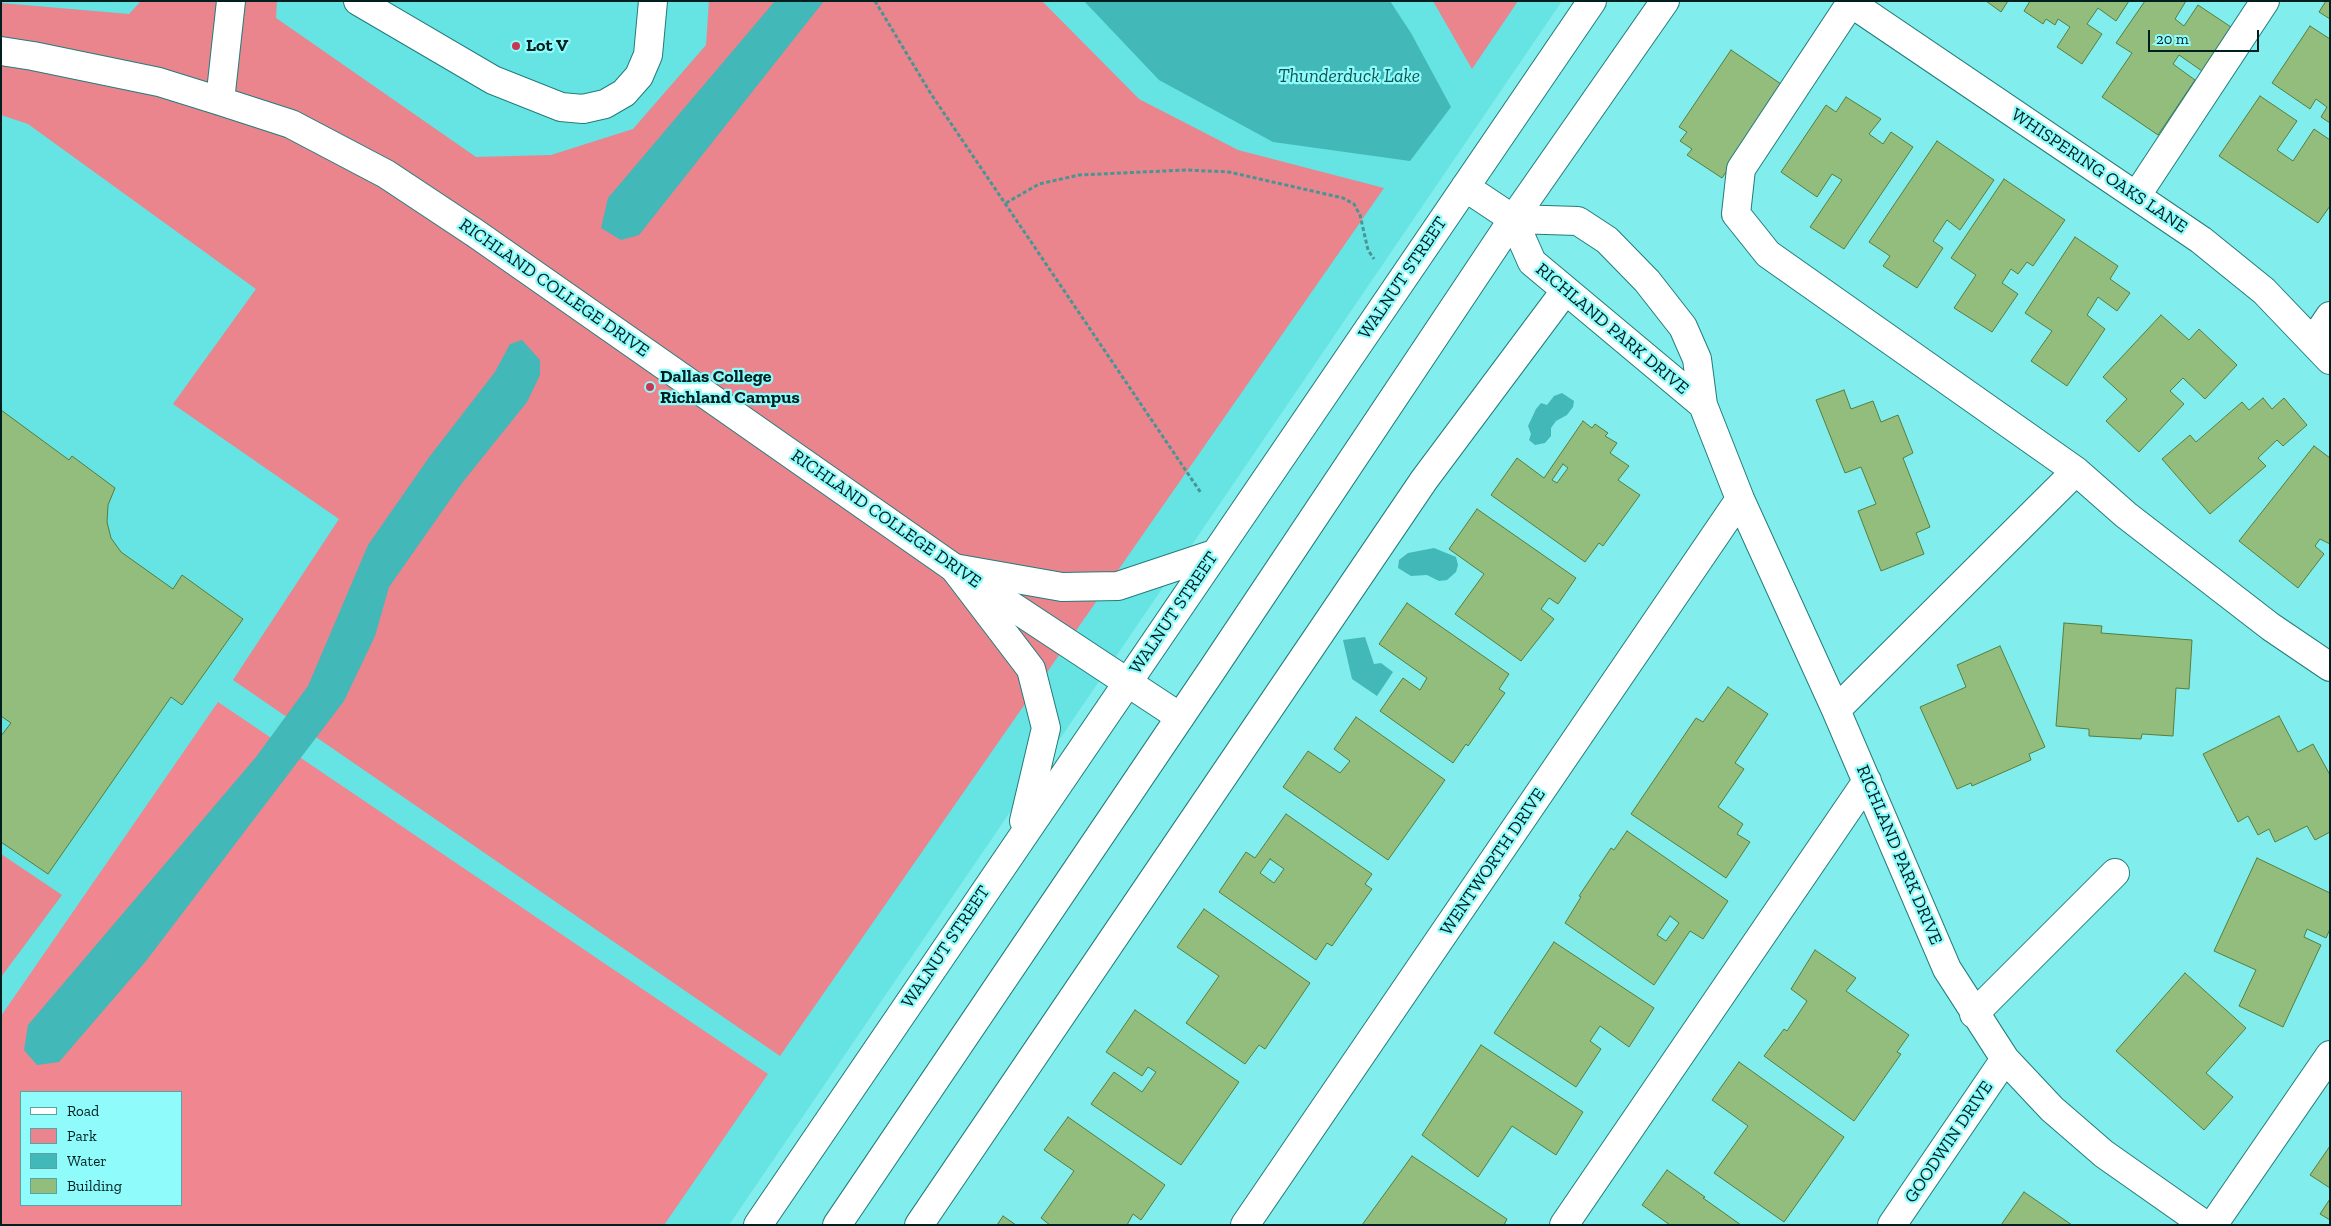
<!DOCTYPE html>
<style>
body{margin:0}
#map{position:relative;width:2331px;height:1226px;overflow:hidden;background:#81eeed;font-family:"Zilla Slab",serif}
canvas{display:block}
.frame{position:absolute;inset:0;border:2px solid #001f1f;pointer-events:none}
.legend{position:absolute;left:20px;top:1091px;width:162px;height:115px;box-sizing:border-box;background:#8ffcfb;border:1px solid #56a4a3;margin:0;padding:6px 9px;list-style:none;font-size:15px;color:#001f1f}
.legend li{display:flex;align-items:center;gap:10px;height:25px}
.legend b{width:25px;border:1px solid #56a4a3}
.scale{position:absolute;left:2148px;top:30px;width:111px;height:22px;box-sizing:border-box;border:2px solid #001f1f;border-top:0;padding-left:6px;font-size:15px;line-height:18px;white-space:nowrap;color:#001f1f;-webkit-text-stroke:4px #8ffcfb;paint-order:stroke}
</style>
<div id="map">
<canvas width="2331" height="1226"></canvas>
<div class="frame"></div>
<ul class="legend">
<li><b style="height:6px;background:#fff"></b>Road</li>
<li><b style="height:14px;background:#ea848d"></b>Park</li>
<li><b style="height:14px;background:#42b8b8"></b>Water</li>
<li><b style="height:14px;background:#93bd7c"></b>Building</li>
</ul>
<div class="scale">20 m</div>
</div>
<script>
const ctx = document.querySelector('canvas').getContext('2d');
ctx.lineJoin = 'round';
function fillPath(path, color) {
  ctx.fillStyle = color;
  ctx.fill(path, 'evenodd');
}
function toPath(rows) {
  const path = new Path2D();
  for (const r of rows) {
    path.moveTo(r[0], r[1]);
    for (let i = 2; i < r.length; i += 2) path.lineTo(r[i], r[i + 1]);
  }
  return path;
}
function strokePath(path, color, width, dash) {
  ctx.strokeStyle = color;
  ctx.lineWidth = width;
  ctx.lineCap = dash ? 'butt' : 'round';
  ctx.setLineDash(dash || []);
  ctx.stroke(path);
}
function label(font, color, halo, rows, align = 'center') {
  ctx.font = font + ' "Zilla Slab",serif';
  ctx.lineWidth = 4.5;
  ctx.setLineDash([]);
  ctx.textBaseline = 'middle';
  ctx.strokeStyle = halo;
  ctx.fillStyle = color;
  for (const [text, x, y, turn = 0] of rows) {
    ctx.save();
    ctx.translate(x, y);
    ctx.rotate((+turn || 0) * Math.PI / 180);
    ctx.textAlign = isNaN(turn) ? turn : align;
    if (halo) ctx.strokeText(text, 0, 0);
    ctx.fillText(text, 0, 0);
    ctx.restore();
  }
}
const built = toPath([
 [1,1,1562,1,729,1225,1,1225],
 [21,1092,181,1092,181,1205,21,1205]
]);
const green = toPath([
 [141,1,277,1,276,18,476,157,551,155,633,129,706,45,709,1,1042,1,1139,99,1238,150,1384,188,780,1056,233,680,339,519,173,404,256,289,28,124,1,115,1,3,129,14],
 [1433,1,1518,1,1472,69],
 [1,854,62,895,1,977]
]);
const forest = toPath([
 [218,702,768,1074,664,1225,1,1225,1,1016],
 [21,1092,181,1092,181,1205,21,1205]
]);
const water = toPath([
 [775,1,824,1,639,235,621,240,601,228,608,198],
 [1084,1,1390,1,1411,33,1451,107,1410,161,1273,142,1159,80],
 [522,340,540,360,540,375,527,402,462,483,389,587,375,636,344,701,146,961,59,1062,37,1065,24,1050,28,1025,256,757,308,686,368,545,430,456,495,372,510,344],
 [1562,393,1574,401,1573,407,1567,415,1556,421,1551,428,1551,436,1545,443,1535,445,1529,440,1531,434,1528,426,1536,409,1541,403,1547,405,1554,396],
 [1434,548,1456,557,1458,565,1456,572,1447,580,1439,581,1427,575,1411,576,1398,568,1399,560,1408,553],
 [1365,637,1374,664,1381,663,1393,672,1377,696,1352,679,1343,640]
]);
const building = toPath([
 [1986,1,2008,1,2001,12,1986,1],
 [2030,1,2129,1,2116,21,2098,8,2087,24,2102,34,2082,64,2057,47,2070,27,2058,19,2055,25,2046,19,2043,24,2024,11,2030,1],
 [2145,1,2186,1,2175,19,2184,26,2198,5,2231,27,2202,71,2179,55,2173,64,2195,80,2158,135,2102,97,2132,53,2116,43,2145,1],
 [2326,1,2330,1,2330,19,2319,12,2326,1],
 [2310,26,2330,39,2330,123,2321,117,2327,107,2316,99,2310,109,2272,83,2310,26],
 [1731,50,1784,86,1722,178,1687,155,1692,149,1680,141,1687,132,1679,127,1731,50],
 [2260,96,2297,121,2277,150,2293,161,2314,129,2330,140,2330,206,2318,223,2219,156,2260,96],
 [1846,97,1881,119,1869,134,1883,144,1891,132,1913,147,1844,249,1810,227,1842,180,1832,174,1817,197,1781,172,1826,105,1836,112,1846,97],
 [1937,141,1994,180,1960,230,1947,220,1933,241,1943,248,1917,288,1883,266,1890,256,1869,242,1937,141],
 [2004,179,2065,220,2033,266,2027,262,2018,274,2011,269,2002,283,2018,294,1992,332,1954,308,1976,275,1951,258,2004,179],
 [2075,237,2118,266,2110,279,2130,293,2117,311,2098,297,2087,315,2105,329,2067,386,2031,361,2052,331,2025,313,2075,237],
 [2161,315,2189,340,2199,329,2237,365,2205,399,2183,378,2170,391,2184,404,2139,452,2106,421,2127,399,2103,377,2161,315],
 [1844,390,1851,409,1873,401,1881,422,1898,415,1913,453,1903,458,1930,527,1916,533,1924,554,1881,571,1858,511,1876,504,1861,467,1845,473,1816,400,1844,390],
 [2263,398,2272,409,2284,398,2307,425,2283,446,2277,440,2258,458,2266,466,2210,514,2162,459,2190,435,2196,442,2242,402,2249,410,2263,398],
 [1,410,69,460,72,456,115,488,108,505,107,522,111,538,121,552,173,589,182,575,243,619,182,705,171,697,48,874,1,842,1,736,11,723,1,716,1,410],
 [1583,421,1592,428,1595,424,1608,433,1605,436,1617,443,1610,453,1629,466,1618,480,1640,495,1603,546,1599,543,1585,562,1491,495,1517,458,1544,478,1583,421],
 [1563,464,1568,468,1557,483,1552,480,1563,464],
 [2314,446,2330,458,2330,544,2320,539,2315,546,2324,554,2298,588,2239,541,2314,446],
 [1477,509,1576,578,1558,604,1549,598,1541,609,1554,619,1521,661,1455,614,1484,574,1449,549,1477,509],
 [1407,603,1509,674,1499,689,1505,693,1468,746,1466,744,1453,763,1380,711,1403,678,1420,690,1427,678,1379,644,1407,603],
 [2064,623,2102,626,2101,633,2192,640,2189,689,2176,688,2173,736,2142,734,2141,739,2089,736,2089,729,2056,726,2064,623],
 [2000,646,2045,747,2029,754,2031,760,1972,786,1971,783,1957,789,1920,707,1966,687,1957,665,2000,646],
 [1728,687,1768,714,1735,763,1744,769,1718,807,1743,824,1737,834,1750,842,1726,878,1631,814,1696,718,1703,722,1728,687],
 [2279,716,2298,752,2313,744,2330,775,2330,832,2315,840,2307,826,2275,842,2269,829,2258,835,2248,816,2238,822,2203,754,2279,716],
 [1356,717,1445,780,1388,860,1283,787,1308,751,1340,773,1350,761,1334,749,1356,717],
 [1286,814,1372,874,1365,884,1372,889,1332,946,1327,943,1316,960,1219,892,1246,852,1255,858,1286,814],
 [1270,859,1284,869,1274,883,1260,873,1270,859],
 [1627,831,1728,901,1703,939,1690,931,1654,985,1565,923,1581,897,1579,896,1611,848,1614,850,1627,831],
 [1670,916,1679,923,1666,941,1657,935,1670,916],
 [2257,858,2330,893,2330,929,2326,938,2307,929,2304,937,2321,945,2283,1027,2239,1006,2256,970,2214,951,2257,858],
 [1204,909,1310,983,1265,1049,1259,1045,1245,1064,1186,1023,1219,976,1177,947,1204,909],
 [1554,942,1654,1008,1629,1047,1600,1026,1590,1041,1601,1049,1576,1087,1494,1033,1554,942],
 [1815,950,1856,978,1846,991,1909,1035,1897,1052,1901,1054,1854,1121,1764,1056,1784,1029,1787,1031,1807,1001,1791,989,1815,950],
 [2185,973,2246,1028,2206,1073,2233,1097,2204,1130,2116,1051,2185,973],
 [1135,1010,1239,1082,1181,1165,1091,1104,1114,1072,1142,1092,1156,1072,1148,1067,1142,1076,1106,1052,1135,1010],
 [1481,1045,1583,1112,1556,1155,1512,1126,1478,1177,1422,1135,1481,1045],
 [1739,1062,1844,1137,1784,1222,1714,1173,1748,1126,1712,1100,1739,1062],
 [1068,1117,1165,1185,1141,1220,1133,1214,1127,1225,1050,1225,1041,1218,1074,1171,1044,1150,1068,1117],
 [2330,1146,2330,1188,2310,1175,2330,1146],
 [1412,1156,1507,1219,1504,1225,1362,1225,1412,1156],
 [1667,1170,1705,1197,1703,1198,1741,1225,1670,1225,1642,1205,1667,1170],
 [2024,1192,2072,1225,2001,1225,2024,1192],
 [2330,1199,2330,1220,2320,1214,2330,1199],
 [1003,1216,1016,1225,997,1225,1003,1216]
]);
const path = toPath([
 [875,1,931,94,1201,493],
 [1006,203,1039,184,1079,175,1186,170,1229,172,1343,198,1354,204,1360,215,1368,250,1374,259]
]);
const minor = toPath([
 [358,1,493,80,561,107,583,109,605,104,624,93,639,76,648,55,653,1],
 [1852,1,1741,169,1736,214,1768,254,2076,471,2126,515,2271,627,2330,667],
 [1851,3,2201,240,2264,291,2330,360],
 [1,51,33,56,159,82,220,101,291,124,386,174,475,233,954,568,1180,717],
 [220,101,231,1],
 [2137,195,2265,1],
 [2313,341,2330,316],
 [1703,405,1532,262,1513,219,1578,221,1607,240,1647,281,1683,327,1697,359,1703,405,1740,499,1836,710,1947,969,2005,1059,2052,1109,2104,1154,2205,1225],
 [1836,710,2076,471],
 [1974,1014,2115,873],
 [919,1225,1424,480,1565,291],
 [1245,1225,1740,499],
 [1564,1225,1867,781],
 [1892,1225,2005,1059],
 [2213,1225,2330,1055]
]);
const major = toPath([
 [1465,187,1513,219],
 [954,568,1031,669,1046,728,1024,821],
 [954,568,1062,587,1118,586,1214,554],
 [758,1225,1592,1],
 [837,1225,1212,670,1513,219,1665,1]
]);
const markers = [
 [516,46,5,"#c73752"],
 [650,387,5,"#c73752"]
];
const poiNames = [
 ["Lot V",526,46],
 ["Dallas College",660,377],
 ["Richland Campus",660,398]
];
const streetNames = [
 ["WHISPERING OAKS LANE",2099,171,34],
 ["WALNUT STREET",1403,278,-56],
 ["RICHLAND COLLEGE DRIVE",554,288,35],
 ["RICHLAND PARK DRIVE",1612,329,40],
 ["RICHLAND COLLEGE DRIVE",886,519,35],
 ["WALNUT STREET",1174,613,-56],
 ["RICHLAND PARK DRIVE",1899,855,67],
 ["WENTWORTH DRIVE",1493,862,-56],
 ["WALNUT STREET",946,947,-56],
 ["GOODWIN DRIVE",1949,1142,-56]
];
const waterNames = [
 ["Thunderduck Lake",1349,77]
];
fillPath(built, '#66e3e3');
fillPath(green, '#ea848d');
fillPath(forest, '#ef8690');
fillPath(water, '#42b8b8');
fillPath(building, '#93bd7c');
strokePath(building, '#567d3e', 1);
strokePath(minor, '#237c7b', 30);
strokePath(major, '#237c7b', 30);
strokePath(path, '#499594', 3, [4, 2.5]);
strokePath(minor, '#fff', 28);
strokePath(major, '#fff', 28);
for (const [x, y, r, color] of markers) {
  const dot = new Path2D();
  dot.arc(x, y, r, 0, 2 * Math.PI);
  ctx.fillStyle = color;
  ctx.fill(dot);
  strokePath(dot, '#8ffcfb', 2);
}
label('bold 18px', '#001f1f', '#8ffcfb', poiNames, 'left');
label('18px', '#001f1f', '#8ffcfb', streetNames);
label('italic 19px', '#105454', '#8ffcfb', waterNames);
</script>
